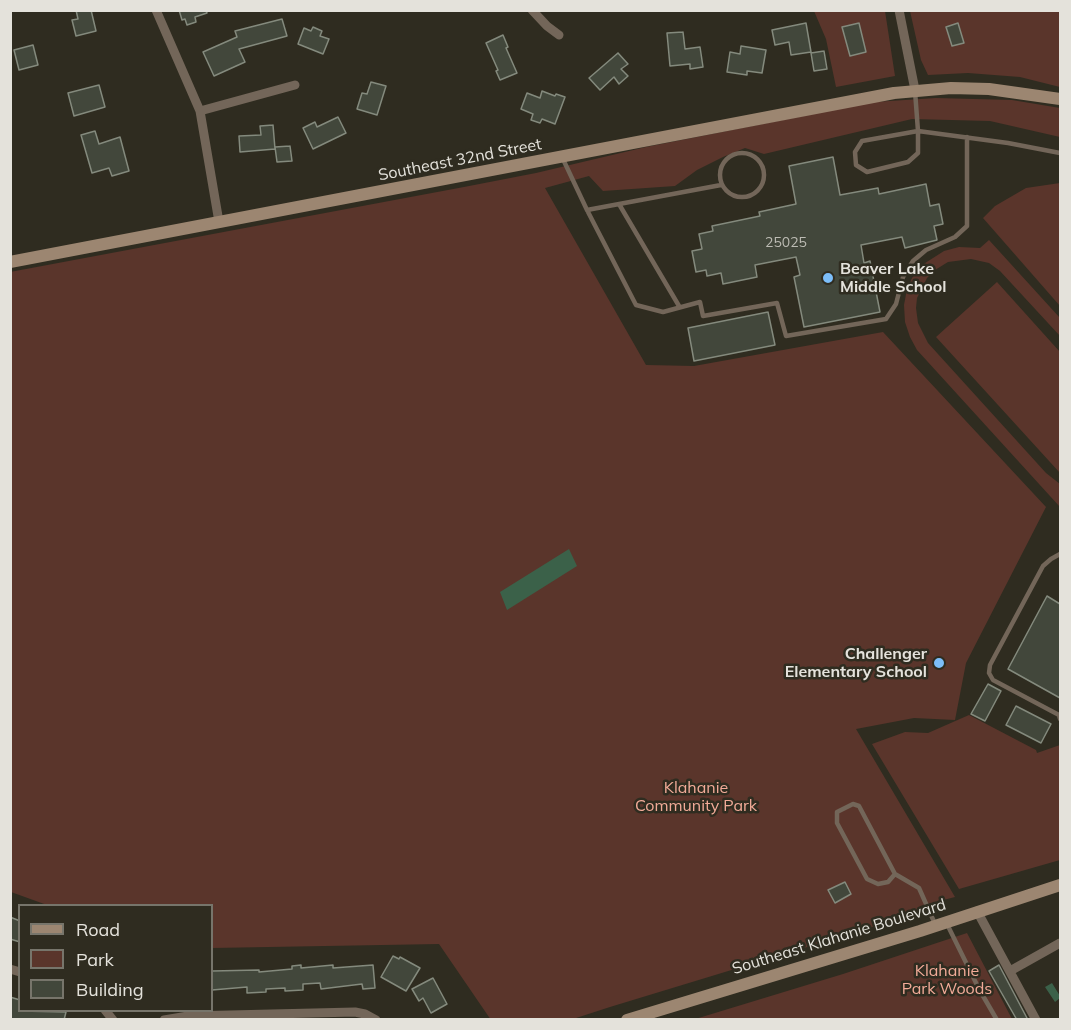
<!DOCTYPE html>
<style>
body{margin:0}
#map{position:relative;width:1071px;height:1030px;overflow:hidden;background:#2f2c20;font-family:Mulish,sans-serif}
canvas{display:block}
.frame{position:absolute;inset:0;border:12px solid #e4e2db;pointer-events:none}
.legend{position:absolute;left:18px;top:904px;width:195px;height:108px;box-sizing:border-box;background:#2f2c20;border:2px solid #77756b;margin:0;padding:8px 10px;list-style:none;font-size:18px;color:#e4e2db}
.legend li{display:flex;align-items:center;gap:12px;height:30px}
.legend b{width:30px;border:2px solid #77756b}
</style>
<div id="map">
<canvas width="1071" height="1030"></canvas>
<div class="frame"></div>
<ul class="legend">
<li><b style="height:8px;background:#9c8671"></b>Road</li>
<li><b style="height:16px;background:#5a352b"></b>Park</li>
<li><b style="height:16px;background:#42473b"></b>Building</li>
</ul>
</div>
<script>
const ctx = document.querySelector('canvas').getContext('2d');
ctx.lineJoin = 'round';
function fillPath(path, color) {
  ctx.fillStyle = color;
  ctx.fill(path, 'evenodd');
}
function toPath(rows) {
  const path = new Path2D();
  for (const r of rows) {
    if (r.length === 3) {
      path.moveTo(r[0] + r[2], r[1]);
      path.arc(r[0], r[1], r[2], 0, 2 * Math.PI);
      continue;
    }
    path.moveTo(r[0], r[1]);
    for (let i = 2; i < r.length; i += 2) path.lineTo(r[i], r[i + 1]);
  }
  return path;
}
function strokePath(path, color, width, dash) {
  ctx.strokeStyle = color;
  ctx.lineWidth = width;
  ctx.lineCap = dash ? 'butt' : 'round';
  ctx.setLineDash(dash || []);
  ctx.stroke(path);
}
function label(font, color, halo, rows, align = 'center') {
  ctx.font = font + ' Mulish,sans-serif';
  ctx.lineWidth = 5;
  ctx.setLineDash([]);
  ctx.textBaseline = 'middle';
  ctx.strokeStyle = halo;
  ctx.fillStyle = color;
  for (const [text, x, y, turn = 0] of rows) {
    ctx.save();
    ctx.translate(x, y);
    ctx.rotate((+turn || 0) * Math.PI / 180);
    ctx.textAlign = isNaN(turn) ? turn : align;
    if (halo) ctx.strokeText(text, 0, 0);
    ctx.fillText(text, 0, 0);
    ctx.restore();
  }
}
const green = toPath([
 [814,11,885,11,895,76,836,87,826,39],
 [910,11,1060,11,1060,87,1020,77,968,73,928,75,921,60],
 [936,98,1012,100,1060,108,1060,137,990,121,912,119,764,154,745,148,723,157,697,170,675,186,603,191,589,176,545,188,646,365,694,366,883,332,1046,507,966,663,955,720,914,718,856,729,955,897,920,906,922,912,610,1007,573,1019,491,1020,439,944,212,948,212,906,47,905,11,892,10,272,464,187,536,173,646,147,874,102],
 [1060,183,1060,306,983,218,995,206,1026,188],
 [989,240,1060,318,1060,336,1000,271,989,263,971,259,948,262,935,270,927,278,917,298,916,308,918,323,928,343,1046,473,1060,484,1060,507,917,350,910,337,905,322,904,305,907,289,912,278,922,265,944,251,959,247,980,248],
 [997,282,1060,352,1060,473,936,337],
 [969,715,1036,750,1037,753,1060,745,1060,860,959,889,872,744,905,732,928,733],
 [967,933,1012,1019,692,1020,843,974]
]);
const water = toPath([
 [569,549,577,566,507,610,500,592],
 [1052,983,1060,996,1060,998,1055,1002,1045,987]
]);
const building = toPath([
 [76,10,91,10,96,31,76,36,72,20,78,19,76,10],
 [179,10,206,10,207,13,195,17,196,22,187,25,185,19,182,20,179,10],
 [282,19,287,36,239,49,245,62,214,76,203,52,237,37,235,31,282,19],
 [806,23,811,52,791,55,789,42,775,45,772,30,806,23],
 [859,23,866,52,850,56,842,27,859,23],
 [958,23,964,43,952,46,946,27,958,23],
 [313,27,322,31,320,36,329,39,323,54,298,44,304,28,311,31,313,27],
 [683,32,685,49,700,47,703,67,690,69,690,64,670,66,667,33,683,32],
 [503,35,508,47,506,48,517,73,500,80,496,71,498,70,486,43,503,35],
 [33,45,38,65,19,70,14,50,33,45],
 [741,46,766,50,762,73,747,71,747,75,727,72,730,52,740,54,741,46],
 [824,51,827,69,814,71,811,53,824,51],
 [618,53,628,64,621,69,628,76,619,84,614,77,600,90,589,78,618,53],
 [371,82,386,86,377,115,357,109,362,93,367,94,371,82],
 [99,85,105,107,74,116,68,93,99,85],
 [542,91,555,96,556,94,565,97,555,124,542,119,540,123,531,120,533,114,521,109,527,93,540,98,542,91],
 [338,117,346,133,313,149,303,128,315,122,317,127,338,117],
 [273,125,275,149,240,152,239,136,261,135,260,126,273,125],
 [95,131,99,144,120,137,129,171,112,176,109,168,92,173,81,135,95,131],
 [290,146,292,161,277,162,275,147,290,146],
 [833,157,840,195,878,188,879,194,926,184,930,206,939,204,943,224,934,226,937,240,905,248,902,237,861,245,864,263,870,261,880,312,804,327,794,277,800,275,796,257,755,265,757,277,723,284,721,273,707,276,706,270,696,272,692,251,702,249,699,234,713,231,712,226,760,216,759,212,796,204,789,166,833,157],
 [768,312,775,345,694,361,688,328,768,312],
 [1047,596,1060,604,1060,698,1008,669,1047,596],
 [988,684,1001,691,985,721,971,714,988,684],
 [1016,706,1051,724,1041,743,1006,725,1016,706],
 [845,882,851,894,835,903,828,890,845,882],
 [10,917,20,921,20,942,10,939,10,917],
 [393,956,399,959,400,957,420,968,406,991,381,977,393,956],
 [301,965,301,968,333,965,333,968,373,965,375,988,363,989,362,984,321,989,320,983,303,984,303,990,285,991,285,988,266,989,266,992,247,993,247,987,212,990,212,971,259,970,259,972,292,969,292,966,301,965],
 [999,965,1028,1020,1017,1020,989,971,999,965],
 [433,978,447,1004,431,1013,423,998,419,1001,412,989,433,978],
 [10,997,20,1000,20,1011,66,1012,64,1020,10,1020,10,997]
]);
const lane = toPath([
 [915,91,918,131,918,153,908,162,867,172,856,165,855,152,862,141,918,131,1008,143,1060,153],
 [742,175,22],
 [562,157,587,210,636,305,663,312,700,302,703,316,777,303,786,336,886,319,896,304,903,277,913,261,926,250,955,237,967,226,967,137],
 [619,204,679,306],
 [587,210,721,185],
 [1060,554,1051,559,1043,566,990,665,989,673,993,680,1059,715,1060,719],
 [895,874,888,882,878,884,867,879,837,823,837,812,853,804,859,806,895,874,919,888,935,924],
 [947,924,979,989,997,1020]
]);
const street = toPath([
 [156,10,200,111,219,222],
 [532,10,547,26,559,35],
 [899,10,915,90],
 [200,111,295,85],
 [977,911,1036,1020],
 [10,969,20,972],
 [1010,971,1060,943],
 [105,1010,113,1020],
 [164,1020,188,1016,355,1012,365,1014,376,1020]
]);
const secondary = toPath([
 [10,262,894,93,951,88,989,89,1060,99],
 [627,1020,920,931,1060,885]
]);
const markers = [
 [828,278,6,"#7cbef9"],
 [939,663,6,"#7cbef9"]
];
const numberNames = [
 ["25025",786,243]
];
const streetNames = [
 ["Southeast 32nd Street",460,160,-11],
 ["Southeast Klahanie Boulevard",839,937,-17]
];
const poiNames = [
 ["Beaver Lake",840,269],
 ["Middle School",840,287],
 ["Challenger",927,654,"right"],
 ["Elementary School",927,672,"right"]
];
const parkNames = [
 ["Klahanie",696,788],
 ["Community Park",696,806],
 ["Klahanie",947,971],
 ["Park Woods",947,989]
];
fillPath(green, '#5a352b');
fillPath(water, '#3b6149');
fillPath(building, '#42473b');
strokePath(building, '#848a7d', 1.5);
strokePath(lane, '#736659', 4.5);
strokePath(street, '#736659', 9);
strokePath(secondary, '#9c8671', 12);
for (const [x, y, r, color] of markers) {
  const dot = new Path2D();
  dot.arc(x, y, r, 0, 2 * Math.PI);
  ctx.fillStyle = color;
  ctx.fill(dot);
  strokePath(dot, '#2f2c20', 2);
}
label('14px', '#bcbbb3', null, numberNames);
label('16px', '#e4e2db', '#2f2c20', streetNames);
label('bold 16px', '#e4e2db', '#2f2c20', poiNames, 'left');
label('16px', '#f2ab98', '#2f2c20', parkNames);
</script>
